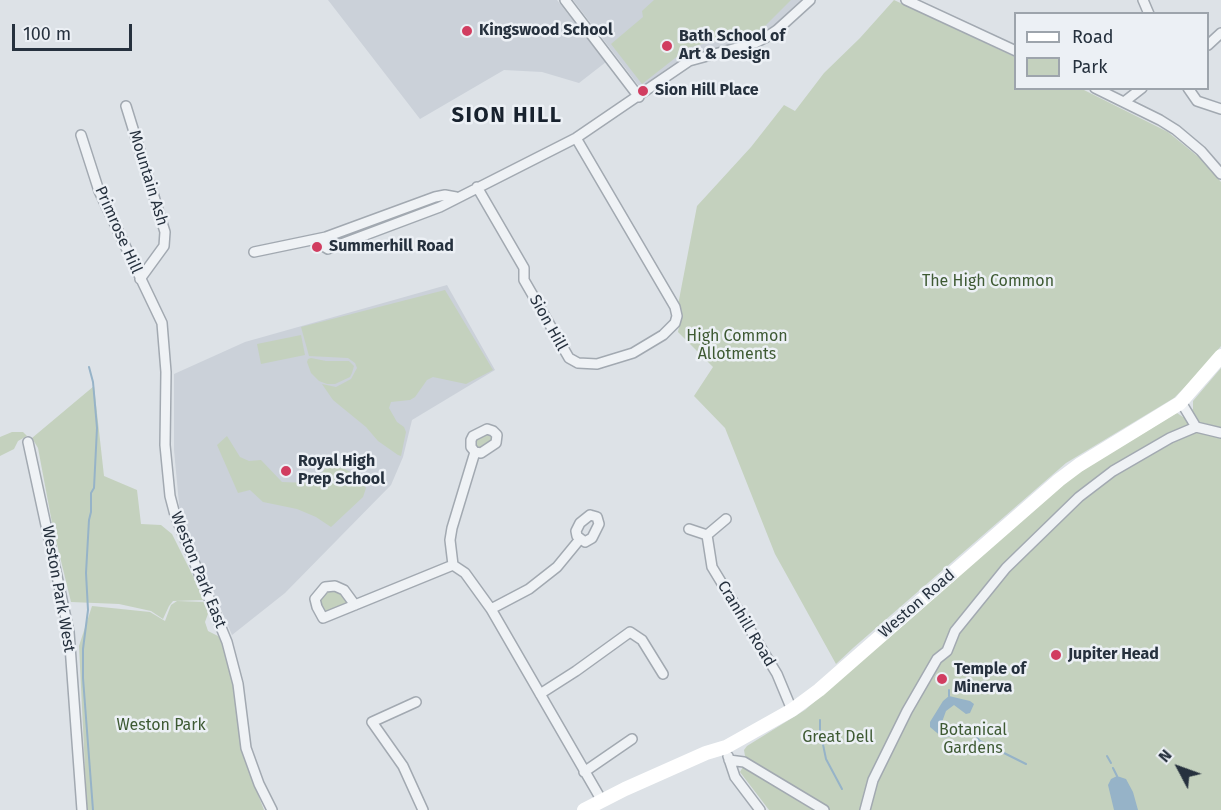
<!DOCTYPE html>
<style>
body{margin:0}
#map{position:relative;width:1221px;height:810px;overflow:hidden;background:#dde2e7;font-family:"Fira Sans",sans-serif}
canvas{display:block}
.legend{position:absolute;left:1014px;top:12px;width:195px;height:78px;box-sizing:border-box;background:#ecf0f5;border:2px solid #9da4ac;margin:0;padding:8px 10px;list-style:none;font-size:18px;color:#26313e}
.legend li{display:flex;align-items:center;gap:12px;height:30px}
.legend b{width:30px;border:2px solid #9da4ac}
.north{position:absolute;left:1149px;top:738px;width:60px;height:60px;-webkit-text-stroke:4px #ecf0f5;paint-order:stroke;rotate:311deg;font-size:16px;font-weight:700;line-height:24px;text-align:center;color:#26313e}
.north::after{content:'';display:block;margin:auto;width:21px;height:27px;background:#26313e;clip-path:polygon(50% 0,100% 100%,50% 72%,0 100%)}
.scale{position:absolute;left:12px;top:24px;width:120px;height:27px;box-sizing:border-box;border:3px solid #26313e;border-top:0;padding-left:8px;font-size:18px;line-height:21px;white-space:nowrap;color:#26313e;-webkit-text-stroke:4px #ecf0f5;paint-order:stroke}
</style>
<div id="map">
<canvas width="1221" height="810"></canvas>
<ul class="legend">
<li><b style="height:8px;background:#fff"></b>Road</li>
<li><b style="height:16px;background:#c4d1be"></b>Park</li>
</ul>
<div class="north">N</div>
<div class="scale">100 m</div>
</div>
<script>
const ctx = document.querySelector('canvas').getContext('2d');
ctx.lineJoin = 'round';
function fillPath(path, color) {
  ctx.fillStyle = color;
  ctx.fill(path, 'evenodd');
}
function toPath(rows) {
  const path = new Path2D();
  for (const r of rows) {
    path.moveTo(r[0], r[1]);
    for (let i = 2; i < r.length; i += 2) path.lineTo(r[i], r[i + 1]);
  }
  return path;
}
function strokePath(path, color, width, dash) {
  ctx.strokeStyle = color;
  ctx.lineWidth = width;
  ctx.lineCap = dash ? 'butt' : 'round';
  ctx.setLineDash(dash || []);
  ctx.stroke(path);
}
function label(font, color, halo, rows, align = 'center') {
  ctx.font = font + ' "Fira Sans",sans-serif';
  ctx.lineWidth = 5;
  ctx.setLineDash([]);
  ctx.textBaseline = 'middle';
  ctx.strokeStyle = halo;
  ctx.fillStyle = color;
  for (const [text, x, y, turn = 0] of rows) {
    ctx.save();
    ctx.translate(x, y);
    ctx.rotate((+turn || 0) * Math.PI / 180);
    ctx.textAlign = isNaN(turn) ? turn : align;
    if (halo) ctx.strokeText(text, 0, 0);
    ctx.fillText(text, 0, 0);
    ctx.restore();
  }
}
const built = toPath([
 [328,0,557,0,606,62,579,83,542,72,504,70,420,119],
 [573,0,806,0,767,32,751,40,686,58,672,66,642,90],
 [447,285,495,370,412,420,403,457,391,485,285,593,232,635,180,514,174,450,174,374,245,342]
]);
const green = toPath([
 [654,0,791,0,763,28,750,34,702,44,688,48,642,84,611,44,643,17,642,11],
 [894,0,1015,57,1016,88,1082,89,1168,132,1201,159,1221,182,1221,346,1203,369,1174,398,1066,463,853,648,836,664,775,554,725,428,694,396,713,367,678,332,682,311,678,305,697,206,751,147,784,105,795,111,824,73,860,38],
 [445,290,493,370,466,384,433,377,427,380,415,397,410,400,391,402,389,408,397,422,404,427,406,432,401,456,398,455,378,441,366,427,333,400,322,384,336,387,351,379,357,368,355,363,348,358,309,356,301,327],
 [301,335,305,355,261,364,257,344],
 [311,358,326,361,349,361,354,366,352,373,350,377,335,384,327,384,319,381,311,373,307,362,308,359],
 [1221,368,1221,810,769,810,740,772,748,758,745,756,744,750,747,746,805,710,1076,474,1173,415,1177,413,1183,417,1193,409,1193,401],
 [94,386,104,476,137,490,141,524,161,525,172,534,205,600,173,601,169,606,163,619,151,611,119,604,71,602,53,528,38,448,32,438],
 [12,432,23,432,27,436,18,441,14,449,0,456,0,437],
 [488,432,496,438,480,451,474,446,475,438],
 [227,436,240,457,249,461,261,460,282,482,309,483,321,474,328,465,345,469,359,477,366,488,363,497,331,527,316,517,297,509,263,502,250,490,238,493,217,445],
 [335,589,342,592,350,603,325,614,319,600,327,590],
 [177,601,204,602,209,611,205,622,208,631,218,636,223,643,234,682,243,746,254,784,264,810,87,810,79,646,92,606,150,612,165,621,171,605]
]);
const water = toPath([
 [949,696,970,701,974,704,970,713,966,714,954,705,946,711,942,722,946,726,953,728,954,733,951,736,943,738,930,727,930,722,943,701],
 [1117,776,1126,779,1133,792,1138,810,1114,810,1108,785,1111,779]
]);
const stream = toPath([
 [89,367,93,382,97,428,94,488,91,493,91,512,89,520,86,573,88,610,83,649,83,678,93,810],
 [949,690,949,696],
 [820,720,820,730,826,759,842,789],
 [953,728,964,726,972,731,980,741,1026,764],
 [1107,756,1111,763],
 [1113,768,1117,776]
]);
const street = toPath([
 [565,0,639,97],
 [906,0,1016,51],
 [1143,0,1149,14],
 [1208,45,1221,33],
 [1095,88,1160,120,1176,130,1201,151,1221,174],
 [1188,88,1197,101,1221,109],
 [1124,102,1142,88],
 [126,106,165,232,164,246,140,279],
 [81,135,99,191,162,323,166,372,165,445,170,496,175,515,227,642,238,684,246,748,259,784,272,810],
 [477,187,524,268,524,280,569,358,578,363,597,364,633,353,663,335,675,323,677,316,675,307,576,138],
 [456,197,445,195,435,197,326,237,323,246,328,249,440,207,576,138,689,61,755,43,765,38,777,30,810,0],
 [254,252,326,237],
 [1181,402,1196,427],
 [487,429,493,431,497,435,496,443,481,453,475,452,471,447,471,440,473,436,487,429],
 [28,442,69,632,82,810],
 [590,515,597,517,599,524,592,538,585,542,577,536,576,531,580,523,590,515],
 [689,529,707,535,712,567,777,674,792,710],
 [707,535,726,519],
 [453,565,450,540,452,528,475,452],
 [355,605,344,590,335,586,325,587,315,599,317,607,323,618,453,565,465,573,491,609,602,801],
 [491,609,529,589,557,567,580,539],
 [540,694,576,671,630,632,642,640,663,674],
 [416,702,372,722,403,766,423,810],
 [728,756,735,777,760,810],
 [729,760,744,762,824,810],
 [584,772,632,739],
 [865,810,873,780,907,711,937,659,947,651,955,631,1006,568,1079,497,1113,471,1170,438,1196,427,1221,433]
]);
const secondary = toPath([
 [584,810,625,789,706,753,726,747,792,710,819,690,1059,480,1079,465,1180,403,1221,356]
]);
const markers = [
 [467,31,6,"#d13d60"],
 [667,46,6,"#d13d60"],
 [643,91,6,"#d13d60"],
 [317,247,6,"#d13d60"],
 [286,471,6,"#d13d60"],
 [1056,655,6,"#d13d60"],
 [942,679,6,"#d13d60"]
];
const poiNames = [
 ["Kingswood School",479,31],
 ["Bath School of",679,37],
 ["Art & Design",679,55],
 ["Sion Hill Place",655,91],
 ["Summerhill Road",329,247],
 ["Royal High",298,462],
 ["Prep School",298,480],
 ["Jupiter Head",1068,655],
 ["Temple of",954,670],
 ["Minerva",954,688]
];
const streetNames = [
 ["Mountain Ash",148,178,73],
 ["Primrose Hill",118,230,66],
 ["Sion Hill",548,323,61],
 ["Weston Park East",198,570,68],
 ["Weston Park West",58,589,80],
 ["Weston Road",917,604,-41],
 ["Cranhill Road",746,624,59]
];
const parkNames = [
 ["The High Common",988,282],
 ["High Common",737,337],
 ["Allotments",737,355],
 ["Weston Park",161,726],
 ["Botanical",973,731],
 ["Gardens",973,749],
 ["Great Dell",838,738]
];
const districtNames = [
 ["SION HILL",507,116]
];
fillPath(built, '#cbd1d9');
fillPath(green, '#c4d1be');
fillPath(water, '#96b3c8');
strokePath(stream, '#96b3c8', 2);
strokePath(street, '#a2a9b1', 12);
strokePath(street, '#eff2f5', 9);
strokePath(secondary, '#fff', 14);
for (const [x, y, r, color] of markers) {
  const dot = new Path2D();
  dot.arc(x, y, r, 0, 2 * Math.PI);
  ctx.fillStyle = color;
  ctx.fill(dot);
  strokePath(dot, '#ecf0f5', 2);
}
label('bold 16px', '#26313e', '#ecf0f5', poiNames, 'left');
label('16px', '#26313e', '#ecf0f5', streetNames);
label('16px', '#3e5a33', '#ecf0f5', parkNames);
ctx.letterSpacing = '1.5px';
label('bold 22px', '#18222e', '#ecf0f5', districtNames);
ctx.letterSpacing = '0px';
</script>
